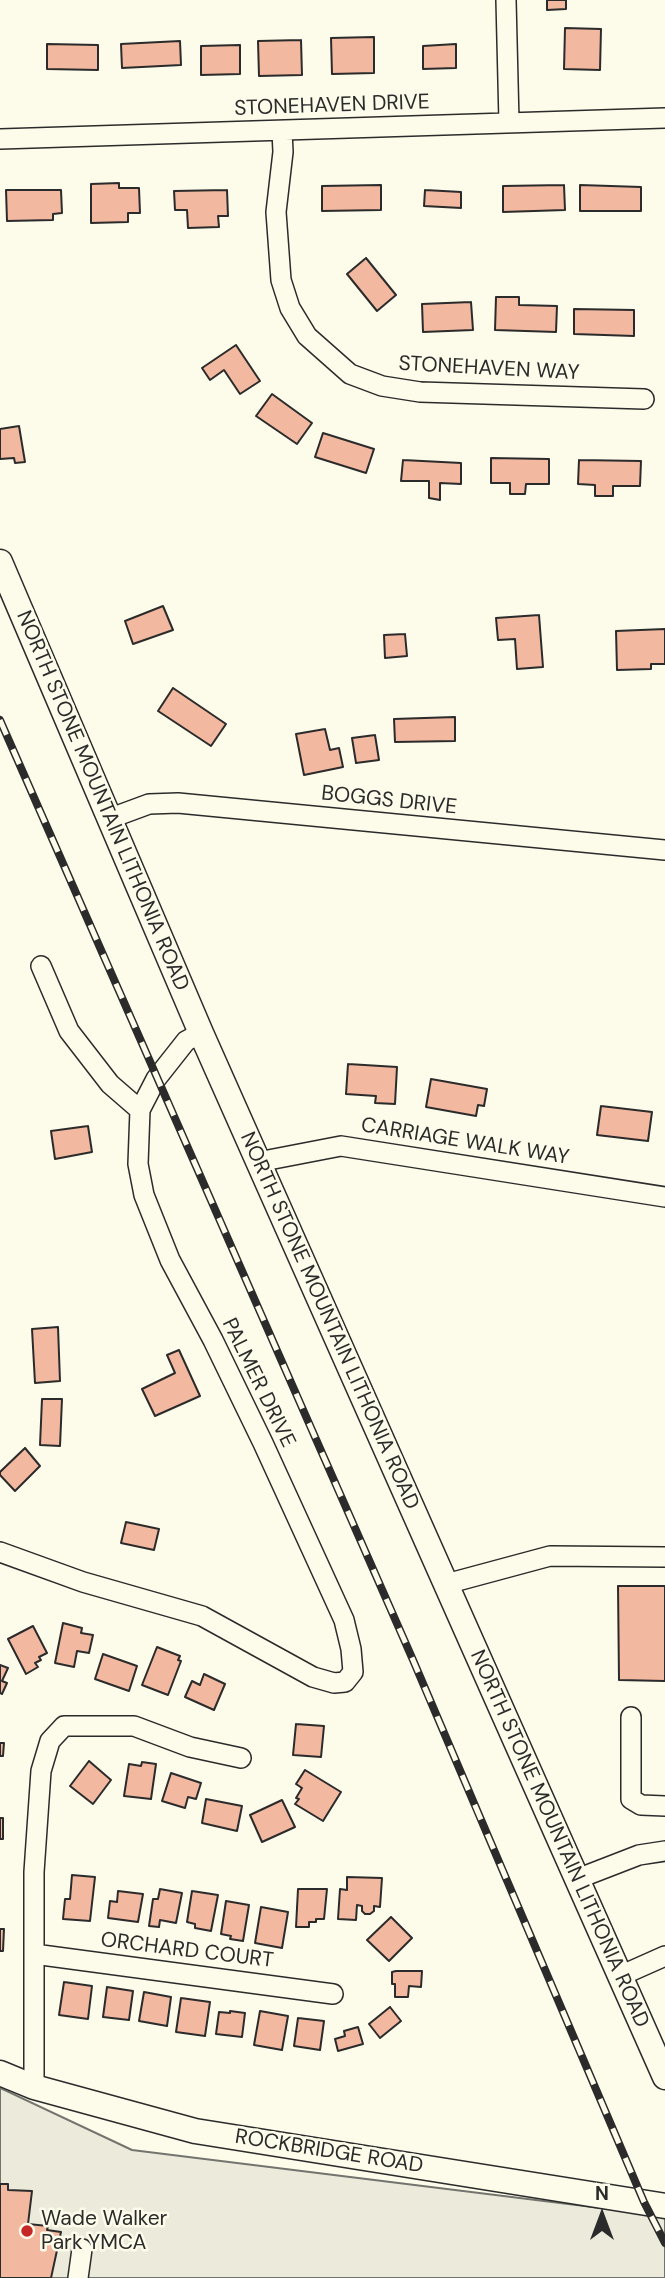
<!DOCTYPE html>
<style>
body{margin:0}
#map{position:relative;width:665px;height:2278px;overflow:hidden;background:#fdfbea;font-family:"DM Sans",sans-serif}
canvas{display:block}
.north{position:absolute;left:567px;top:2180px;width:70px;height:70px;-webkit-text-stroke:5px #fdfbea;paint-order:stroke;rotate:0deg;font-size:19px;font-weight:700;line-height:28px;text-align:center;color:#2b2b2b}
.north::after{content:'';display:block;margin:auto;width:24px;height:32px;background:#2b2b2b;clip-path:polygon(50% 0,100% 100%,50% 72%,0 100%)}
</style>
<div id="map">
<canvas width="665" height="2278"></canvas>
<div class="north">N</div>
</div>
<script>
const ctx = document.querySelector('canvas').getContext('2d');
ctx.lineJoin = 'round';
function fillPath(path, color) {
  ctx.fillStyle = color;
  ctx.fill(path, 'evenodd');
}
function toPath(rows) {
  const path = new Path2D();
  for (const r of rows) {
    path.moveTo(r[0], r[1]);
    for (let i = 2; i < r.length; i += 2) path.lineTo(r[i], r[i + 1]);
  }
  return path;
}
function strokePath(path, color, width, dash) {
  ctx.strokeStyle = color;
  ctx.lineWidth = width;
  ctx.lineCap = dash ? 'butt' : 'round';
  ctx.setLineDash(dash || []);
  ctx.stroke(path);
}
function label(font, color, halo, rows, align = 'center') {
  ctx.font = font + ' "DM Sans",sans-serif';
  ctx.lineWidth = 5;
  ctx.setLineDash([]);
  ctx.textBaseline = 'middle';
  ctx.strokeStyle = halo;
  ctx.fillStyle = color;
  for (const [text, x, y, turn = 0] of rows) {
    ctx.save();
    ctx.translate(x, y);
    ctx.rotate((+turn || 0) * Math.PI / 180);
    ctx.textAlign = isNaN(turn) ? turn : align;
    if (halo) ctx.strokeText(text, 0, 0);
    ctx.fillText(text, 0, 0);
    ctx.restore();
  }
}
const green = toPath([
 [0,2088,132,2150,665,2216,665,2278,0,2278,0,2088]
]);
const building = toPath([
 [547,0,566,0,566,9,547,10,547,0],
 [565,28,601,29,600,70,564,69,565,28],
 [374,37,374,73,332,74,331,38,374,37],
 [301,40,302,75,259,76,258,41,301,40],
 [180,41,181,65,122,68,121,44,180,41],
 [47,44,98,45,98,70,47,69,47,44],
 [456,44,456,68,423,69,423,46,456,44],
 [240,45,240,74,201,75,201,46,240,45],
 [119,183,119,188,139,188,140,213,128,213,128,222,91,223,91,184,119,183],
 [381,185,381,210,322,211,322,186,381,185],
 [564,185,565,210,503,212,503,186,564,185],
 [580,185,641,187,641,211,580,211,580,185],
 [6,190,61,190,62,213,53,214,53,220,7,221,6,190],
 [227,190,228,216,218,216,219,227,188,228,187,210,175,210,174,191,227,190],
 [425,190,461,192,461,208,424,206,425,190],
 [366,258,396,295,377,311,347,274,366,258],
 [496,297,519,297,519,305,557,306,556,332,495,330,496,297],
 [471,302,473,330,423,332,422,304,471,302],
 [574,309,634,310,634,336,574,334,574,309],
 [236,345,260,381,240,394,224,370,210,380,202,368,236,345],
 [272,394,312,423,297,444,256,416,272,394],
 [19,426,25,462,15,463,14,458,0,459,0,429,19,426],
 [323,433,374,449,366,473,315,457,323,433],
 [491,458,549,459,549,484,526,484,525,494,510,494,510,483,491,483,491,458],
 [403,460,461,463,461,484,440,483,440,500,429,498,429,481,401,481,403,460],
 [579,460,641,461,640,486,613,486,613,496,595,496,595,485,578,484,579,460],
 [163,606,173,630,133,644,125,621,163,606],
 [539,615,543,667,517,669,515,639,498,640,496,618,539,615],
 [665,629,665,664,651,664,651,669,617,670,616,631,665,629],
 [405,634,407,656,385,658,384,635,405,634],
 [173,688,226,724,211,746,158,711,173,688],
 [455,717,455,741,395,742,394,719,455,717],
 [325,729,330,750,339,748,343,767,304,775,296,734,325,729],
 [375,735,379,760,356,763,352,738,375,735],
 [348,1064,397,1067,395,1104,375,1103,376,1096,346,1094,348,1064],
 [431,1079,487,1089,484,1106,478,1105,476,1116,426,1107,431,1079],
 [601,1106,652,1112,648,1141,597,1135,601,1106],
 [88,1126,92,1152,55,1159,51,1131,88,1126],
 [58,1327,60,1381,35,1383,32,1329,58,1327],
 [179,1350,200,1396,155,1416,142,1389,175,1373,167,1355,179,1350],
 [42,1399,62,1399,60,1446,40,1445,42,1399],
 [25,1448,40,1466,15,1491,0,1475,0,1472,25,1448],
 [126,1522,159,1529,154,1550,121,1543,126,1522],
 [618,1586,665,1586,665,1681,619,1680,618,1586],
 [63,1623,82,1628,81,1633,93,1635,89,1653,77,1651,74,1667,55,1663,63,1623],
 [33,1626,47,1653,39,1657,41,1660,35,1663,38,1667,26,1674,8,1639,33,1626],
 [157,1647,180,1656,178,1660,181,1661,168,1695,142,1685,157,1647],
 [103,1654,137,1666,129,1691,95,1679,103,1654],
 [0,1665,8,1668,2,1681,7,1683,2,1694,0,1693,0,1665],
 [204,1674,225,1684,214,1710,185,1697,192,1681,200,1685,204,1674],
 [296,1724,324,1726,321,1757,293,1755,296,1724],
 [0,1743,4,1743,3,1756,0,1756,0,1743],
 [89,1761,111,1780,93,1804,70,1786,89,1761],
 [142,1762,156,1764,151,1799,124,1796,129,1764,141,1766,142,1762],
 [305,1770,341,1792,323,1821,295,1804,299,1799,296,1798,302,1788,296,1784,305,1770],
 [171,1773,201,1783,196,1799,188,1797,185,1808,162,1801,171,1773],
 [206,1799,242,1806,237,1831,202,1823,206,1799],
 [282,1800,295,1827,262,1842,250,1815,282,1800],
 [0,1818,3,1818,3,1839,0,1839,0,1818],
 [72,1875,95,1877,90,1921,63,1919,65,1899,70,1899,72,1875],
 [347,1877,382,1878,380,1907,374,1906,374,1911,370,1914,365,1914,362,1911,362,1906,357,1905,356,1920,338,1919,340,1889,347,1890,347,1877],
 [160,1889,182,1893,176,1923,160,1920,159,1927,149,1926,153,1899,158,1899,160,1889],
 [298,1889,327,1889,324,1919,316,1919,316,1922,309,1922,309,1927,296,1927,298,1889],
 [118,1891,143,1894,138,1922,108,1918,110,1901,117,1902,118,1891],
 [192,1891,218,1895,211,1931,195,1928,195,1924,187,1922,192,1891],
 [226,1901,249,1905,243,1941,230,1939,231,1936,221,1934,226,1901],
 [261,1907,288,1912,282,1948,255,1943,261,1907],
 [391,1917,412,1938,389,1961,367,1940,391,1917],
 [0,1929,4,1929,3,1951,0,1951,0,1929],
 [396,1971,422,1971,421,1987,409,1986,408,1997,395,1997,395,1984,392,1984,392,1972,396,1971],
 [64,1982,92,1986,88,2019,59,2015,64,1982],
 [107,1987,133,1991,129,2020,103,2017,107,1987],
 [144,1992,171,1997,167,2026,139,2021,144,1992],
 [181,1998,210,2002,205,2036,176,2032,181,1998],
 [390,2007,401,2021,380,2038,369,2024,390,2007],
 [230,2011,245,2013,242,2037,216,2034,219,2012,230,2013,230,2011],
 [260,2011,288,2016,282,2050,254,2045,260,2011],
 [298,2018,324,2021,320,2050,294,2046,298,2018],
 [358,2027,363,2044,338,2051,335,2039,345,2036,344,2031,358,2027],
 [0,2184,8,2184,8,2190,32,2191,28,2224,48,2226,47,2230,61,2232,51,2278,0,2278,0,2184]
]);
const minor = toPath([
 [506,0,509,122],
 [282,131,283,152,276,212,281,280,290,308,307,336,350,374,382,386,420,392,644,399],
 [0,139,665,118],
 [111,818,149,804,178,803,665,850],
 [41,966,69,1031,110,1084,140,1110],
 [258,1162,341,1146,665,1197],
 [0,1552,83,1582,202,1616,313,1677,334,1683,345,1682,353,1672,351,1649,344,1620,263,1443,213,1340,170,1260,144,1195,138,1164,140,1110,156,1079,186,1041,201,1033],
 [446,1584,550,1556,665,1557],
 [631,1717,631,1799,641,1805,665,1806],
 [577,1879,639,1855,665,1851],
 [34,1954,333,1994],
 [620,1976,665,1956],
 [34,2087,34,1872,41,1771,50,1741,64,1726,134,1726,190,1747,241,1758],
 [78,2278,82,2249]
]);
const major = toPath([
 [0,562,201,1033,665,2077],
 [0,2073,34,2087,195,2131,665,2206]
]);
const rail = toPath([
 [0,720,413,1660,644,2202,665,2243]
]);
const markers = [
 [27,2231,7,"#c62828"]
];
const streetNames = [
 ["STONEHAVEN DRIVE",332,106,-2],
 ["STONEHAVEN WAY",489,369,3],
 ["NORTH STONE MOUNTAIN LITHONIA ROAD",102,801,67],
 ["BOGGS DRIVE",389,801,6],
 ["CARRIAGE WALK WAY",465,1142,9],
 ["NORTH STONE MOUNTAIN LITHONIA ROAD",329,1321,66],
 ["PALMER DRIVE",258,1383,64],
 ["NORTH STONE MOUNTAIN LITHONIA ROAD",559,1839,66],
 ["ORCHARD COURT",187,1951,7],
 ["ROCKBRIDGE ROAD",329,2152,9]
];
const poiNames = [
 ["Wade Walker",41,2219],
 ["Park YMCA",41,2243]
];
fillPath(green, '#ecebdb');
strokePath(green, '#74746e', 2);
fillPath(building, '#f2b8a0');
strokePath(building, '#2b2b2b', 2);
strokePath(minor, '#2b2b2b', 22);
strokePath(major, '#2b2b2b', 27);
strokePath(minor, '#fdfbea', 19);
strokePath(major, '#fdfbea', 24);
strokePath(rail, '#2b2b2b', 8);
strokePath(rail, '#fdfbea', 5, [16]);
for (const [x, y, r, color] of markers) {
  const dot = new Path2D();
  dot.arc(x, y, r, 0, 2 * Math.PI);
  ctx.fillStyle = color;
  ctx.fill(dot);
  strokePath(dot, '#fdfbea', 2.5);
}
label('21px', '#2b2b2b', '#fdfbea', streetNames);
label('21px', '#2b2b2b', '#fdfbea', poiNames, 'left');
</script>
